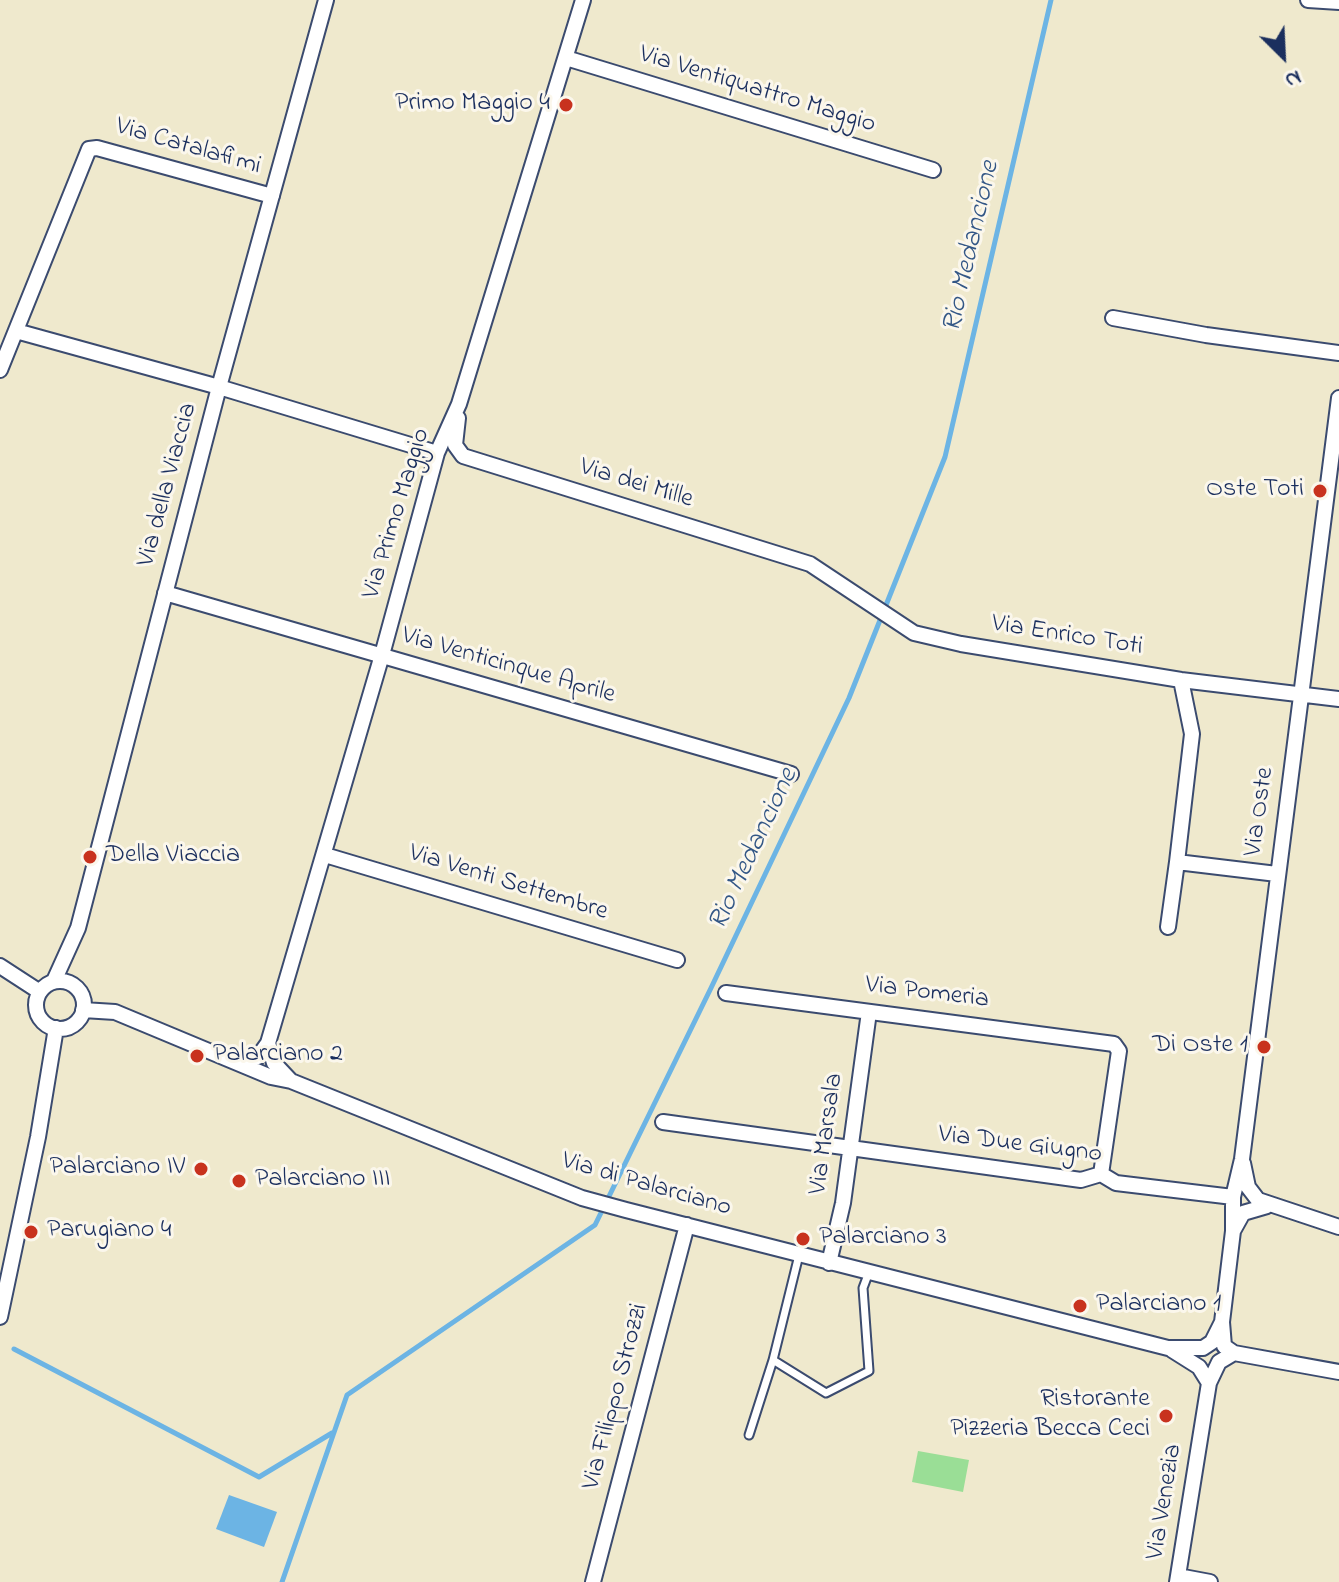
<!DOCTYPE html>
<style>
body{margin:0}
#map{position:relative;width:1339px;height:1582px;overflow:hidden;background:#efe9cd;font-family:"Indie Flower",sans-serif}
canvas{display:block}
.north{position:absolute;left:1243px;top:16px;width:80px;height:80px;-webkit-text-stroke:6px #fbf7ec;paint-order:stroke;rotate:156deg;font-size:22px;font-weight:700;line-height:32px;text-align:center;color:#1b2f5e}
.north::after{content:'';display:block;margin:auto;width:28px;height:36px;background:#1b2f5e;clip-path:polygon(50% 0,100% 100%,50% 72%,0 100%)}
</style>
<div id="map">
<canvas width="1339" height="1582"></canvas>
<div class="north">N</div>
</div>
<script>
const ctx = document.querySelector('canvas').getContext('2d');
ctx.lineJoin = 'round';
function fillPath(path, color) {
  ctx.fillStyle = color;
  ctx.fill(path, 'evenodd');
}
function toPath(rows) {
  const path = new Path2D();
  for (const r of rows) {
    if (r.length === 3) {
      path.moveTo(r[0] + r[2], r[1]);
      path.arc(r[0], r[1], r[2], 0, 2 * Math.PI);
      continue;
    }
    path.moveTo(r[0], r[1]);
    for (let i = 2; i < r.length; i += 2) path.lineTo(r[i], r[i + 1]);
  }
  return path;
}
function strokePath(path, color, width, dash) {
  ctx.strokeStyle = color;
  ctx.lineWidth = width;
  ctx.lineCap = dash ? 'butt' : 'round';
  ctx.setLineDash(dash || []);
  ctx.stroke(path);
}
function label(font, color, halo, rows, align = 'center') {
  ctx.font = font + ' "Indie Flower",sans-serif';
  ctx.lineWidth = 6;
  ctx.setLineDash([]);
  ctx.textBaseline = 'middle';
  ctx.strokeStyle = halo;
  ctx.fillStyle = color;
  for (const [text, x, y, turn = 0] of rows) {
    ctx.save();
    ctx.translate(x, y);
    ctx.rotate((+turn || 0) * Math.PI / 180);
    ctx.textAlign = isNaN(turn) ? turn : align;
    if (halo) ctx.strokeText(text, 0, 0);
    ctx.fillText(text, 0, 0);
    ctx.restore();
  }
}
const green = toPath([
 [918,1451,969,1460,963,1492,912,1482]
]);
const water = toPath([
 [229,1495,277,1512,264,1547,216,1529]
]);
const stream = toPath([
 [14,1349,259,1477,332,1433],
 [282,1582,347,1395,595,1225,711,988,849,698,945,457,1051,0]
]);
const service = toPath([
 [799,1255,773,1360,826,1393,869,1371,863,1288,869,1272],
 [749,1435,773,1360]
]);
const minor = toPath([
 [1308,0,1339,2],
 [566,58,933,170],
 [1113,318,1206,335,1339,353],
 [16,331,219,387,437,453],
 [0,370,89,149,97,148,272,196],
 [1339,398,1242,1159,1233,1197,1233,1231,1222,1322,1224,1346,1234,1353,1339,1372],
 [458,418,455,445,463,456,810,564,914,633,961,644,1181,680,1339,699],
 [165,593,791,774],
 [1181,680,1192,734,1177,862,1277,874],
 [325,855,677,960],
 [1168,927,1177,862],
 [0,966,40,992],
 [54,981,78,928,219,387,326,0],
 [60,1005,24],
 [726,993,1114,1044,1119,1051,1101,1174],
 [83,1010,115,1012,271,1077,291,1081,582,1198,626,1210,1168,1348,1203,1348,1212,1342,1222,1322],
 [268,1043,274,1063,290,1080],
 [234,1060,258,1057,268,1043,382,655,437,453,459,404,583,0],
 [663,1122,1081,1180,1101,1174],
 [1243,1163,1248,1187,1258,1200,1339,1227],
 [1101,1174,1116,1183,1233,1197],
 [1233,1231,1243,1213,1267,1206],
 [829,1263,843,1203,869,1012],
 [0,1317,38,1137,56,1028],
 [1172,1350,1199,1367,1209,1383],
 [1178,1576,1210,1582],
 [593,1582,687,1225],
 [1177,1582,1209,1383,1219,1362,1234,1353]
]);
const markers = [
 [566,105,8,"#c8321e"],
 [1320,491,8,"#c8321e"],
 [90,857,8,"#c8321e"],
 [1264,1047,8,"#c8321e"],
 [197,1056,8,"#c8321e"],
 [201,1169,8,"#c8321e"],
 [239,1181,8,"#c8321e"],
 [31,1232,8,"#c8321e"],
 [803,1239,8,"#c8321e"],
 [1080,1306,8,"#c8321e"],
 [1166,1416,8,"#c8321e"]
];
const streetNames = [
 ["Via Ventiquattro Maggio",757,91,17],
 ["Via Catalafimi",188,148,16],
 ["Via della Viaccia",169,485,-75],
 ["Via dei Mille",636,485,17],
 ["Via Primo Maggio",398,514,-73],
 ["Via Enrico Toti",1067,637,9],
 ["Via Venticinque Aprile",508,667,16],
 ["Via Oste",1261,812,-82],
 ["Via Venti Settembre",508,884,17],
 ["Via Pomeria",927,994,7],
 ["Via Marsala",828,1134,-82],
 ["Via Due Giugno",1020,1146,7],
 ["Via di Palarciano",646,1186,16],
 ["Via Filippo Strozzi",617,1397,-75],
 ["Via Venezia",1166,1502,-81]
];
const poiNames = [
 ["Primo Maggio 4",550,105,"right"],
 ["Oste Toti",1304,491,"right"],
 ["Della Viaccia",106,857],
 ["Di Oste 1",1248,1047,"right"],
 ["Palarciano 2",213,1056],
 ["Palarciano IV",185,1169,"right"],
 ["Palarciano III",255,1181],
 ["Parugiano 4",47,1232],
 ["Palarciano 3",819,1239],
 ["Palarciano 1",1096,1306],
 ["Ristorante",1150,1401,"right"],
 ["Pizzeria Becca Ceci",1150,1431,"right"]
];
const waterNames = [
 ["Rio Medancione",973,247,-77],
 ["Rio Medancione",755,850,-65]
];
fillPath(green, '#9ade96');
fillPath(water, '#6cb4e4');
strokePath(stream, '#6cb4e4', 5);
strokePath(service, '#3b4b6f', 11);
strokePath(minor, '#3b4b6f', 18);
strokePath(service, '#fff', 7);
strokePath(minor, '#fff', 14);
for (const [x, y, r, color] of markers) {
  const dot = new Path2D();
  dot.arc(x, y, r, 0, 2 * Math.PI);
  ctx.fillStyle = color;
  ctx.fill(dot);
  strokePath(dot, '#fbf7ec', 3);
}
label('26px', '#1b2f5e', '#fbf7ec', streetNames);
label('26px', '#1b2f5e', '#fbf7ec', poiNames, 'left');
label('italic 28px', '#335786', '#fbf7ec', waterNames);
</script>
